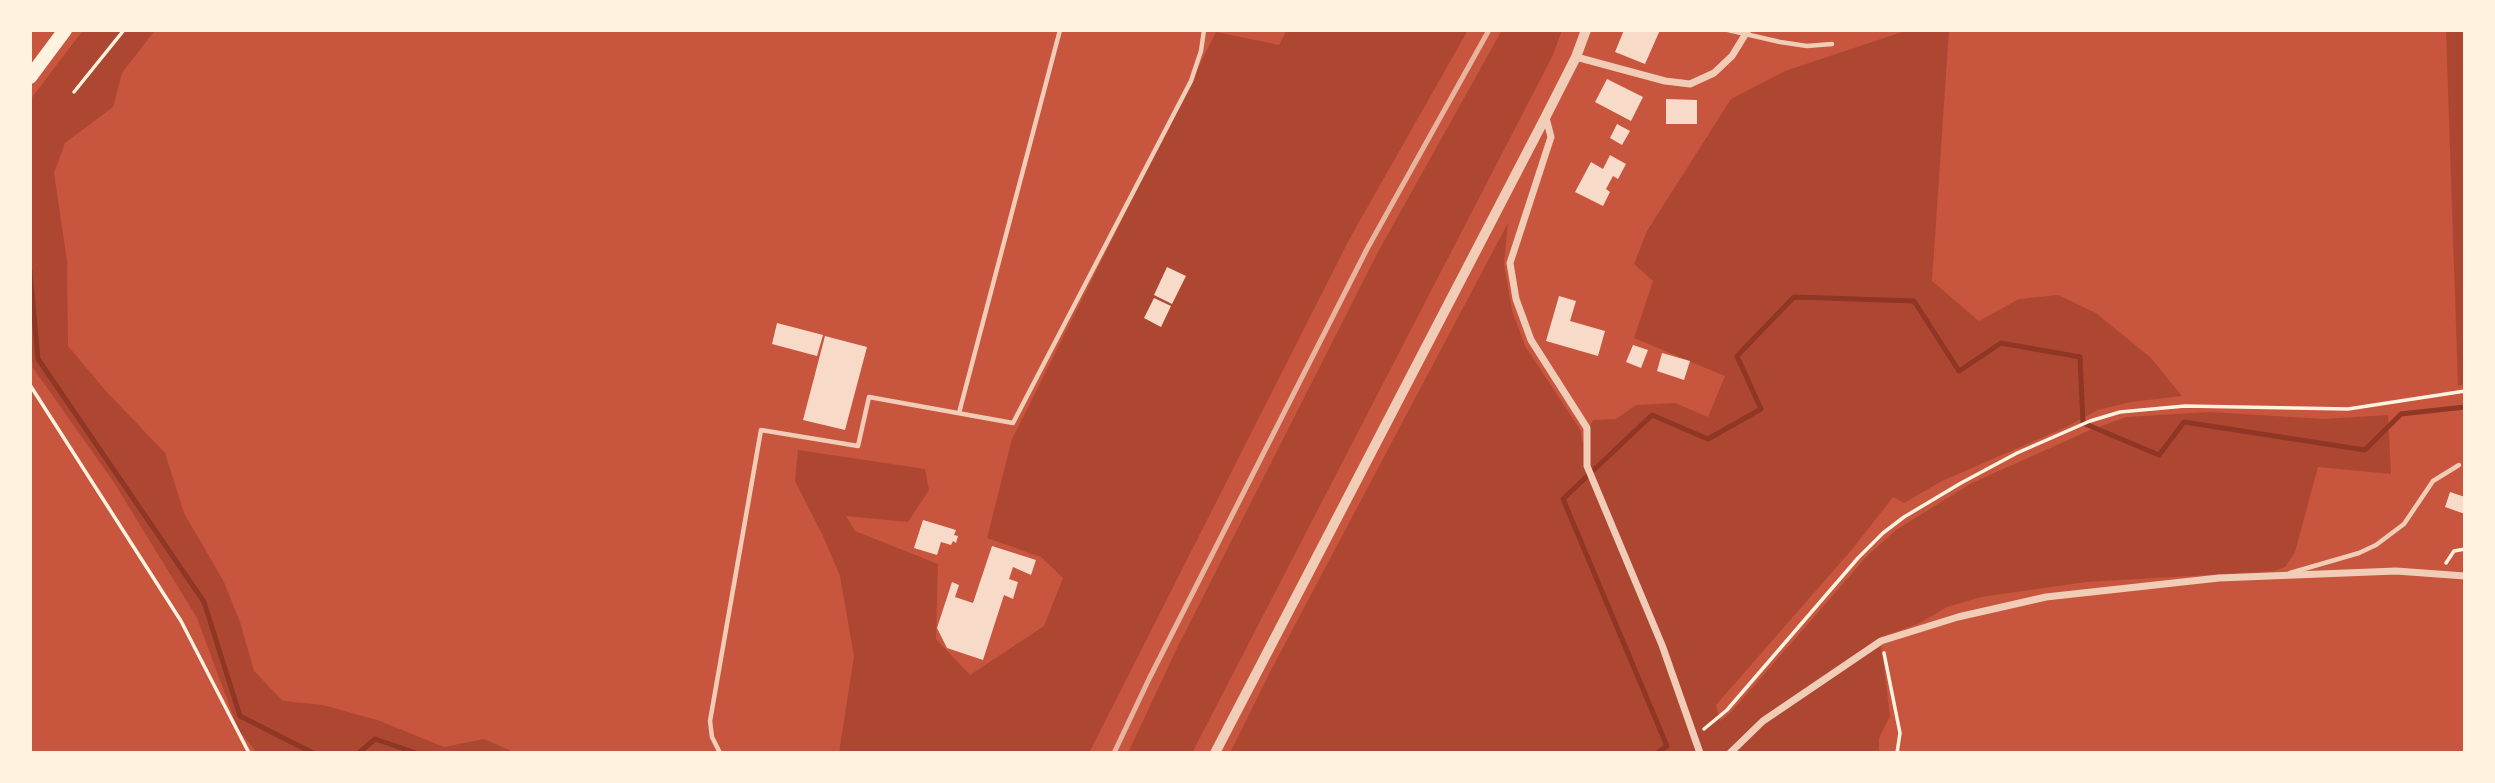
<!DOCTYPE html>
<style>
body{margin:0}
#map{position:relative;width:2495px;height:783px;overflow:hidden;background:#c8553d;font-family:Commissioner,sans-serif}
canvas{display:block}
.frame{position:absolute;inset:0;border:32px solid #fff3e0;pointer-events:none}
</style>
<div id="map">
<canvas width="2495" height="783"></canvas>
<div class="frame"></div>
</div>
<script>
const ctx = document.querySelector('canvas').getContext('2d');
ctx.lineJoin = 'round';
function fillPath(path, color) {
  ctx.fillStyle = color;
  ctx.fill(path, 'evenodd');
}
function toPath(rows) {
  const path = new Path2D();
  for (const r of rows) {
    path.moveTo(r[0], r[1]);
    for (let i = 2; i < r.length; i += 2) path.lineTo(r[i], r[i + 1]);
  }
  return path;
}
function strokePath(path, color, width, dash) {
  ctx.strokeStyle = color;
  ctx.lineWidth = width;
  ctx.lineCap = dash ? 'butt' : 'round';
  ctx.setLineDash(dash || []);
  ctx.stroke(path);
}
const green = toPath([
 [83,30,155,30,122,73,113,107,65,143,54,173,67,261,68,346,105,390,165,453,184,513,224,582,240,622,254,671,283,701,323,705,380,721,444,747,484,739,516,753,257,753,238,729,197,618,113,481,33,368,30,337,30,100],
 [1287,30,1468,30,1350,238,1089,753,839,753,854,656,840,576,823,536,795,481,798,450,925,469,929,490,908,522,846,516,855,531,938,564,936,639,970,675,1044,626,1063,578,1041,557,987,538,1012,439,1216,32,1279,45],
 [1502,30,1562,30,1553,55,1192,753,1128,753,1177,648,1378,252],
 [1908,30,1949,30,1932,281,1979,321,2019,299,2058,295,2096,313,2151,358,2182,396,2131,402,2098,410,2066,427,1942,481,1904,503,1893,497,1854,547,1716,705,1720,721,1731,712,1868,555,1896,530,1970,484,2088,431,2126,417,2209,412,2324,419,2388,415,2391,474,2318,467,2295,552,2285,567,2274,571,2086,582,1981,597,1947,607,1918,624,1880,637,1890,716,1879,738,1879,753,1230,753,1271,670,1508,223,1504,264,1512,310,1525,346,1581,431,1582,443,1593,420,1616,419,1636,405,1675,403,1708,417,1725,376,1634,338,1653,281,1634,264,1647,231,1731,99,1785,71],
 [2446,30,2465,30,2465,384,2458,386]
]);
const stream = toPath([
 [30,271,38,359,204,602,240,716,313,753],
 [359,753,375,739,416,753],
 [1657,753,1667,746,1563,499,1652,415,1708,439,1761,409,1737,356,1794,297,1914,301,1959,371,2001,343,2080,357,2083,423,2159,455,2184,422,2365,450,2401,414,2465,407]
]);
const building = toPath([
 [1624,30,1660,30,1645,64,1615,52],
 [1607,79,1643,97,1631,121,1595,102],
 [1666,99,1697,100,1697,124,1666,124],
 [1617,124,1630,131,1622,145,1610,138],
 [1610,155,1626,164,1618,179,1613,176,1606,189,1610,192,1603,206,1575,192,1591,162,1603,169],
 [1167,267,1186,276,1172,304,1154,295],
 [1559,296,1576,301,1570,321,1605,331,1598,356,1546,341],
 [1154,298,1171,306,1161,327,1144,318],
 [777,323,823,335,817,356,772,344],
 [825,336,867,347,845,430,803,420],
 [1633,345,1648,350,1641,368,1626,362],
 [1662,353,1690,361,1684,380,1657,371],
 [2450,492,2465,497,2465,514,2445,507],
 [923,520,956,530,954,535,958,536,956,543,953,541,951,545,941,542,937,555,914,548],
 [992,546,1036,560,1031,575,1013,567,1009,579,1018,582,1013,599,1004,595,983,660,947,648,937,628,952,582,959,585,955,597,973,603]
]);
const path = toPath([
 [74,92,124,30],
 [30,385,181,621,249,753],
 [2446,563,2454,551,2465,549],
 [1884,653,1900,733,1897,753],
 [1704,729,1727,710,1858,558,1883,533,1904,517,1961,483,2017,453,2090,421,2120,412,2185,406,2348,409,2465,391]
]);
const service = toPath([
 [1728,30,1780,42,1807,46,1832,44],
 [959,413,1060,30],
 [2290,573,2359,553,2376,545,2404,524,2433,481,2459,465],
 [720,753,712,737,710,721,761,430,858,446,869,397,1013,423,1191,81,1201,51,1204,30]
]);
const minor = toPath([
 [1576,57,1665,81,1690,84,1714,73,1732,56,1748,30],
 [1546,118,1551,137,1510,263,1516,299,1531,340,1587,428,1587,466,1662,645,1700,753],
 [1730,753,1763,721,1881,641,1958,617,2046,597,2219,578,2396,571,2465,576]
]);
const tertiary = toPath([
 [1215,753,1545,118,1576,57,1586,30]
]);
const primary = toPath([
 [30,77,65,30]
]);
const rail = toPath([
 [1114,753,1149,679,1367,249,1489,30]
]);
fillPath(green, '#ae4732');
strokePath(stream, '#8f3625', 5);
fillPath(building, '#f7dbc8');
strokePath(path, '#fff3e0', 3.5);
strokePath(service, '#f1ccb7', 4.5);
strokePath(minor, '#f1ccb7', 7);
strokePath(tertiary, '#f1ccb7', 10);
strokePath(primary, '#fff3e0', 14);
strokePath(rail, '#e9b49f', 5);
</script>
